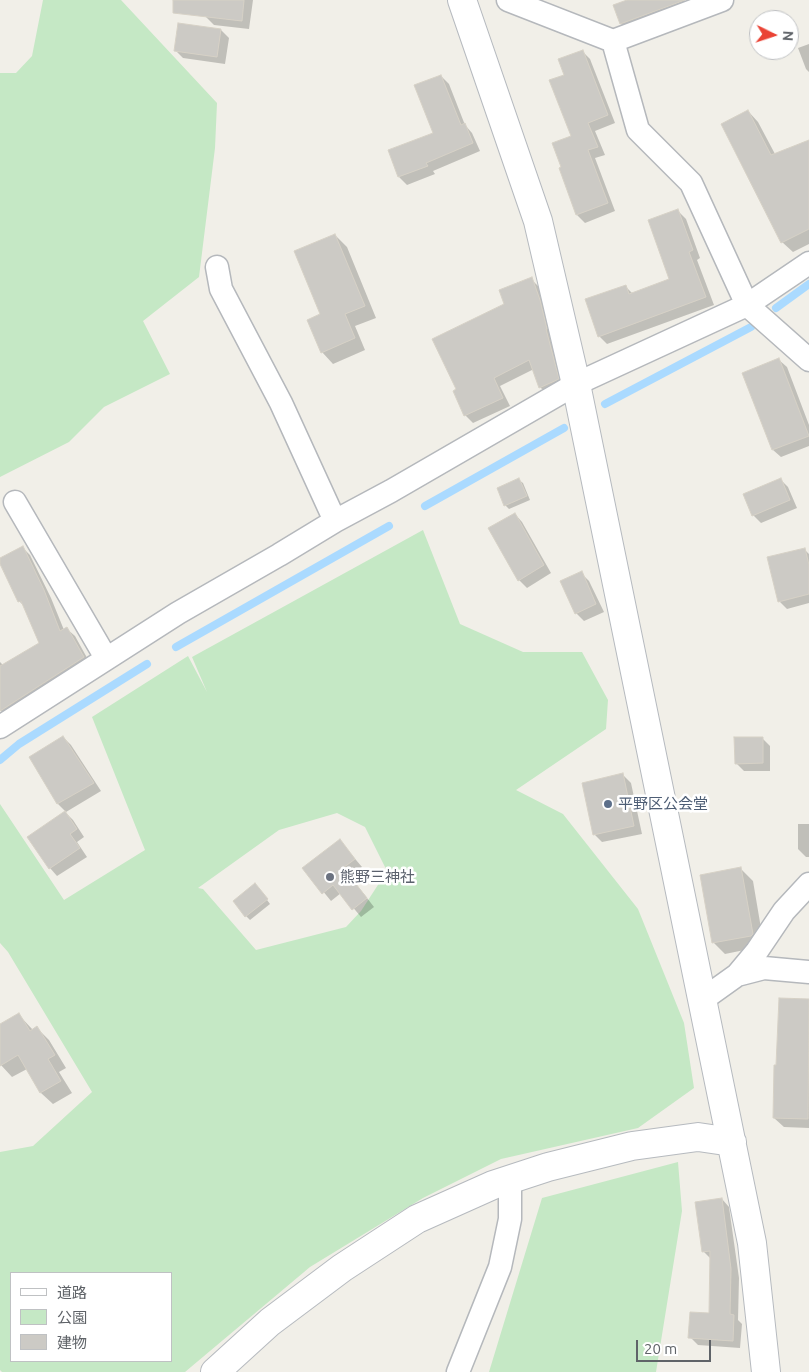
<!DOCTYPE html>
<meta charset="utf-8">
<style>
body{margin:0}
#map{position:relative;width:809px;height:1372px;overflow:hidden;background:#f1efe8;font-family:Ubuntu,"Noto Sans JP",sans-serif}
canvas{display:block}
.legend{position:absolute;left:10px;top:1272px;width:162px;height:90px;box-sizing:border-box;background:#fff;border:1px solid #bfc1c3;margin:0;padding:6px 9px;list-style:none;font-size:15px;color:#5f6368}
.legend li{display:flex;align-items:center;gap:10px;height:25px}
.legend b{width:25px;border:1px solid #bfc1c3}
.north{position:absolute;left:749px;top:10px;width:50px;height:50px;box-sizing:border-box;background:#fff;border:1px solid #bfc1c3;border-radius:50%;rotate:94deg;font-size:14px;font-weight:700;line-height:20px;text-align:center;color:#5f6368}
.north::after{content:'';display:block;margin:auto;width:18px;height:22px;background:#ea4335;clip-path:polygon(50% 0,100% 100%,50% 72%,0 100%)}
.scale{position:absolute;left:636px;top:1340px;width:75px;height:22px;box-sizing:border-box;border:2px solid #5f6368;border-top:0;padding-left:6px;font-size:15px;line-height:18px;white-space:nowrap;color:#5f6368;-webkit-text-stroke:4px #fff;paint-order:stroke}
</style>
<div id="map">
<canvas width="809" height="1372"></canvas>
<ul class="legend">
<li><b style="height:6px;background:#fff"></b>道路</li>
<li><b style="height:14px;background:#c5e8c5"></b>公園</li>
<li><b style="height:14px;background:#cccac5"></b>建物</li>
</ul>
<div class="north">N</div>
<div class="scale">20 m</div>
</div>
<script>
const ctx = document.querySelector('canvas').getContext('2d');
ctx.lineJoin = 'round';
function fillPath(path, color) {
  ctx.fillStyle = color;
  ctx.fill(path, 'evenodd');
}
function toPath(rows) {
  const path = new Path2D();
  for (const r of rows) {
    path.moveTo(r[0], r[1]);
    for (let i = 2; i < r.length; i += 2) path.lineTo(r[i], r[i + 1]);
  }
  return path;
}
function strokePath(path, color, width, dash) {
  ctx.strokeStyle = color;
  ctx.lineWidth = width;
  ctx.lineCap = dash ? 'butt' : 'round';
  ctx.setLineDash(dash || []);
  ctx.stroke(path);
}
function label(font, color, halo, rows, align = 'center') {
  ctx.font = font + ' Ubuntu,"Noto Sans JP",sans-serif';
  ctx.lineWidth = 5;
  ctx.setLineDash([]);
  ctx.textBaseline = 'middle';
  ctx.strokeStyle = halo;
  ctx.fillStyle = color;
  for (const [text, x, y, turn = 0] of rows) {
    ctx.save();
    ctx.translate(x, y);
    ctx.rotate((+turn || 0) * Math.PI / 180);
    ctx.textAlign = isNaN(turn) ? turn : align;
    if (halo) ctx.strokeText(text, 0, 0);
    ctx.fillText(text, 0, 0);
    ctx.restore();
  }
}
const green = toPath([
 [43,0,121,0,217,103,215,148,199,277,143,321,170,374,104,407,69,442,0,477,0,73,16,73,32,56],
 [423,530,460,624,523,652,582,652,608,700,606,729,516,790,563,814,638,909,684,1023,694,1088,638,1128,501,1159,423,1198,310,1267,185,1372,2,1372,0,1370,0,1152,33,1146,92,1092,8,952,0,943,0,804,64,900,145,850,92,717,188,656,207,692,192,657],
 [337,813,365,827,387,871,361,911,346,927,256,950,203,889,198,888,279,830],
 [11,1273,171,1273,171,1361,11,1361],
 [678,1162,682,1211,656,1372,489,1372,542,1198]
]);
const shadow = toPath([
 [208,0,253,0,249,29,214,25,206,17],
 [630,0,684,0,687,7,627,30,621,24,615,5],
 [221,30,229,38,225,64,183,58,175,50],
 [809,44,809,72,806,69,798,48],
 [582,51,590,59,615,123,595,131,605,155,595,158,615,211,585,223,577,215,560,169,572,137,566,75],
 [441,76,449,84,465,125,472,133,480,151,433,171,435,174,407,185,399,177,389,151,434,134],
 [748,111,758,122,775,154,809,141,809,244,793,252,782,242],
 [678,211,686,219,700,258,697,260,714,305,607,344,599,336,625,286,633,294,671,280],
 [335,235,347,247,376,318,355,326,365,350,333,364,322,352],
 [531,279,539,287,548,309,566,387,548,395,540,387,534,369,500,386,510,406,473,423,465,415,458,390,506,305],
 [779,360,787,367,809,425,809,446,781,457,773,450],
 [780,479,788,487,797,508,761,523,753,515],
 [519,480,523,483,530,500,509,509,505,505],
 [515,514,522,522,551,573,527,588,519,580],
 [23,548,30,555,51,598,64,630,67,629,75,636,91,665,8,718,0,710,0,662,3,665,40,644,24,606,19,601,0,561,0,559],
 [804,549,809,554,809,603,787,609,779,601],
 [581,573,589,581,604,612,584,621,576,613],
 [63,737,71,745,101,791,66,812,58,804,31,757],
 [762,738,770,746,770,771,744,771,736,763],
 [623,775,631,783,642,834,602,842,594,834],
 [65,812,73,820,84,837,77,842,87,857,57,876,50,868],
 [798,824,809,824,809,857,806,857,798,849],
 [340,841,362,867,350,876,374,907,361,917,341,893,331,901,304,868],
 [741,869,753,881,764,946,725,954,713,942],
 [259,889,270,904,250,920,246,916],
 [781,999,809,1001,809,1128,784,1127,774,1118],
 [18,1014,33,1030,37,1028,49,1040,66,1068,59,1072,72,1093,53,1104,41,1093,27,1069,12,1077,0,1064,0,1025],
 [722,1199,729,1207,739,1278,738,1320,742,1324,740,1348,698,1345,690,1337,710,1314,711,1259,703,1251]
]);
const stream = toPath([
 [776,308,809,284],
 [605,404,751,327],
 [425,506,564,428],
 [176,647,389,526],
 [0,760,19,744,147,664]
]);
const building = toPath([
 [173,0,244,0,242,21,173,13,173,0],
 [627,0,685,0,620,24,613,5,627,0],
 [178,23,221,29,217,57,174,51,178,23],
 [583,50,608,115,588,123,598,147,588,150,608,203,576,215,559,168,561,167,552,143,571,136,549,80,564,75,558,59,583,50],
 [441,75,461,125,465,123,473,143,426,163,428,166,398,177,388,150,433,133,414,85,441,75],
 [748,110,771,155,809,140,809,229,781,243,721,124,748,110],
 [678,209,693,250,689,252,706,297,598,337,585,299,626,285,629,294,669,279,648,220,678,209],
 [335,234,365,306,345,314,355,338,321,353,307,320,320,314,294,251,335,234],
 [532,277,540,300,547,329,546,329,559,379,539,388,529,360,494,378,503,398,464,416,453,391,456,389,432,339,504,304,499,290,532,277],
 [779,358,809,436,772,450,742,373,779,358],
 [519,478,527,496,504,506,497,488,519,478],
 [781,478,790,500,752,516,743,494,781,478],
 [515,513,544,565,518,581,488,528,515,513],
 [23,546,44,590,60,631,67,627,84,657,0,711,0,666,39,643,21,601,18,602,0,564,0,558,23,546],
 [805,548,809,565,809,594,778,602,767,557,805,548],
 [582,571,596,604,575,614,560,581,582,571],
 [63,736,94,783,57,804,29,757,63,736],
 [734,737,763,737,763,763,735,764,734,737],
 [623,773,634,826,593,835,582,783,623,773],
 [65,811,77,829,70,834,80,848,49,869,27,837,65,811],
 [340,839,355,859,343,868,367,898,352,910,333,885,322,894,302,868,340,839],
 [741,867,753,934,751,936,712,943,700,875,741,867],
 [255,883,268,899,245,917,233,901,255,883],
 [779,998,809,999,808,1119,773,1118,774,1065,776,1065,779,998],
 [19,1013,30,1031,37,1026,55,1055,48,1059,61,1081,40,1093,18,1055,0,1066,0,1024,19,1013],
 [722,1198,731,1269,730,1314,734,1315,733,1341,688,1338,690,1312,709,1313,710,1251,702,1252,695,1202,722,1198]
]);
const street = toPath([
 [508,0,613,41,638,130,691,183,747,305,809,360],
 [613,41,722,0],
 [217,267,221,289,281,403,335,521],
 [15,502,106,658],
 [0,727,178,613,279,555,335,521,391,491,576,384,747,305,809,263],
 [737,975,764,968,809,972],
 [702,1000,737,975,757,951,784,911,809,884],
 [458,1372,500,1267,510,1219,510,1179]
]);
const secondary = toPath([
 [462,0,538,221,576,384,752,1243,766,1372],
 [215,1372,270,1322,342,1268,417,1219,493,1185,548,1167,632,1146,698,1137,732,1142]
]);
const markers = [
 [608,804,5,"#5c6f8a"],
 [330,877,5,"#6b7280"]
];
const serviceNames = [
 ["平野区公会堂",618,804]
];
const worshipNames = [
 ["熊野三神社",340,877]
];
fillPath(green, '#c5e8c5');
fillPath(shadow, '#0003');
strokePath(stream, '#aadaff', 8);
fillPath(building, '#cccac5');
strokePath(building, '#d6d1c6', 1);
strokePath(street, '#b5b8bc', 25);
strokePath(secondary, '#b6babf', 30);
strokePath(street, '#fff', 22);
strokePath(secondary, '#fff', 28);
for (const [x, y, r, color] of markers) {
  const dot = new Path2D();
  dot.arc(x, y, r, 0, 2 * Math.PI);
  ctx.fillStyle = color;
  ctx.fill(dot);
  strokePath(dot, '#fff', 2);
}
label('15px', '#4e5e75', '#fff', serviceNames, 'left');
label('15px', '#5b616d', '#fff', worshipNames, 'left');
</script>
